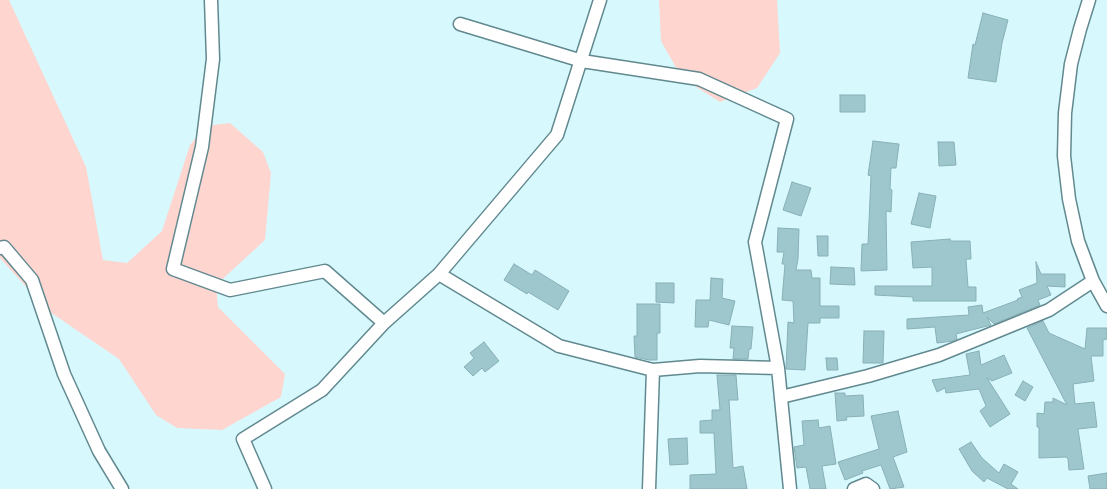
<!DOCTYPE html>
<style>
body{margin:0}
canvas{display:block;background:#d7f9fe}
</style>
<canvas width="1107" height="489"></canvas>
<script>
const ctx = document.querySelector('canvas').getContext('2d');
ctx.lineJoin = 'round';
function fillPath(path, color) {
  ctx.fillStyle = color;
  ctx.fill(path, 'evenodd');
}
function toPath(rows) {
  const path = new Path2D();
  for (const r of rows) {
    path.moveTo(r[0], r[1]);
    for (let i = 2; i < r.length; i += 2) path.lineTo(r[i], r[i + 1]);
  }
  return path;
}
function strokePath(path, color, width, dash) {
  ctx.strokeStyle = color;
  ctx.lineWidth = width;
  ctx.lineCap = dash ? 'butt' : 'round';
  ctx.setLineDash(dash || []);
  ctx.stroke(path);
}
const green = toPath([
 [0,0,9,0,86,167,103,260,127,263,162,231,190,145,205,126,230,123,263,152,271,173,265,240,216,285,218,307,285,374,281,397,222,430,177,428,156,415,119,359,47,310,0,258],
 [659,0,777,0,780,53,757,88,720,102,682,78,661,41]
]);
const building = toPath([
 [983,13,1008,20,1002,43,996,82,968,78,973,44,975,45,983,13],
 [840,95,865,95,865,112,840,112,840,95],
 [873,141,899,144,896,168,891,168,890,189,892,190,891,212,886,211,887,270,861,271,862,244,868,244,871,176,868,175,873,141],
 [938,142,954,142,956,165,939,166,938,142],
 [792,182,811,188,801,216,783,210,792,182],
 [919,193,936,196,930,228,911,224,919,193],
 [778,228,799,229,798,259,796,270,811,270,812,278,820,278,820,306,839,306,839,318,820,318,820,323,808,323,805,370,786,369,788,322,794,323,793,301,782,300,785,264,782,264,784,252,777,252,778,228],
 [817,236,828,236,828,256,818,256,817,236],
 [950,239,950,241,970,241,971,259,966,259,968,287,976,287,976,301,913,301,913,297,875,295,875,286,932,286,932,267,913,268,911,242,950,239],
 [1036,262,1041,274,1065,274,1065,287,1047,286,1051,295,1038,300,1040,305,994,324,987,317,991,325,956,334,957,339,953,341,937,343,935,327,907,329,907,319,969,315,968,307,982,305,983,313,1018,300,1017,299,1022,297,1019,290,1037,283,1036,262],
 [514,264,532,275,535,270,569,291,558,310,528,292,527,294,504,280,514,264],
 [831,267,854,268,855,285,830,284,831,267],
 [711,278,723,279,722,298,735,301,729,325,709,320,708,327,695,327,696,300,710,300,711,278],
 [656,283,674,283,674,303,656,302,656,283],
 [637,304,660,304,660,333,657,333,657,360,649,360,635,357,634,336,637,336,637,304],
 [1043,321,1049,333,1085,349,1087,328,1107,328,1107,339,1103,340,1103,356,1091,356,1094,381,1073,384,1075,404,1094,402,1097,427,1078,429,1084,469,1069,470,1068,459,1066,457,1039,458,1039,427,1037,427,1037,413,1044,414,1045,402,1053,402,1053,398,1067,405,1027,328,1043,321],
 [732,326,753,327,751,349,749,349,748,359,733,359,734,348,730,348,732,326],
 [864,331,884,331,883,363,863,363,864,331],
 [484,342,499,361,485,372,482,368,473,376,464,367,474,358,470,353,484,342],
 [979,351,981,365,1004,355,1012,373,992,381,987,378,1010,414,990,427,980,411,986,406,979,389,946,393,945,388,937,392,932,380,970,375,966,354,979,351],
 [826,358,837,358,838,370,827,370,826,358],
 [717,375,736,375,738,400,729,400,733,468,743,466,747,489,690,489,690,475,716,474,714,433,700,433,700,421,712,420,712,410,720,410,717,375],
 [1023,381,1033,387,1025,401,1015,395,1023,381],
 [835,393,845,393,845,396,863,395,864,416,846,417,847,420,837,421,835,393],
 [898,411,907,452,893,457,904,487,890,489,881,465,862,471,863,473,845,480,838,462,879,449,871,416,898,411],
 [818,420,819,428,830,426,836,464,822,466,826,489,810,489,806,467,797,468,794,447,804,445,802,421,818,420],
 [687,438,688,464,670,465,668,439,687,438],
 [971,442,982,458,999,473,1004,464,1018,472,1011,484,1018,489,1008,489,987,478,984,482,972,471,959,449,971,442],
 [1107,473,1107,489,1090,489,1088,476,1107,473]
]);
const minor = toPath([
 [211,0,213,59,202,147,173,269,230,290,325,271,384,323,439,274,557,135,600,0],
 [1089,0,1080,29,1071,64,1065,113,1064,156,1069,199,1078,241,1093,281,1107,306],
 [460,24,582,61,699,79,787,119,755,242,778,368,790,489],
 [0,248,4,247,32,280,64,374,99,451,122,489],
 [439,274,559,346,653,370],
 [781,397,868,376,939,355,1049,310,1093,281],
 [265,489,243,439,322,390,384,323],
 [649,489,653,370,700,366,778,368],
 [854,489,866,484,873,489]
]);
fillPath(green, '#fed5cf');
fillPath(building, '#9ec7cd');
strokePath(building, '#88b0b6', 1);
strokePath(minor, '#61898f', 15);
strokePath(minor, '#fff', 12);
</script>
